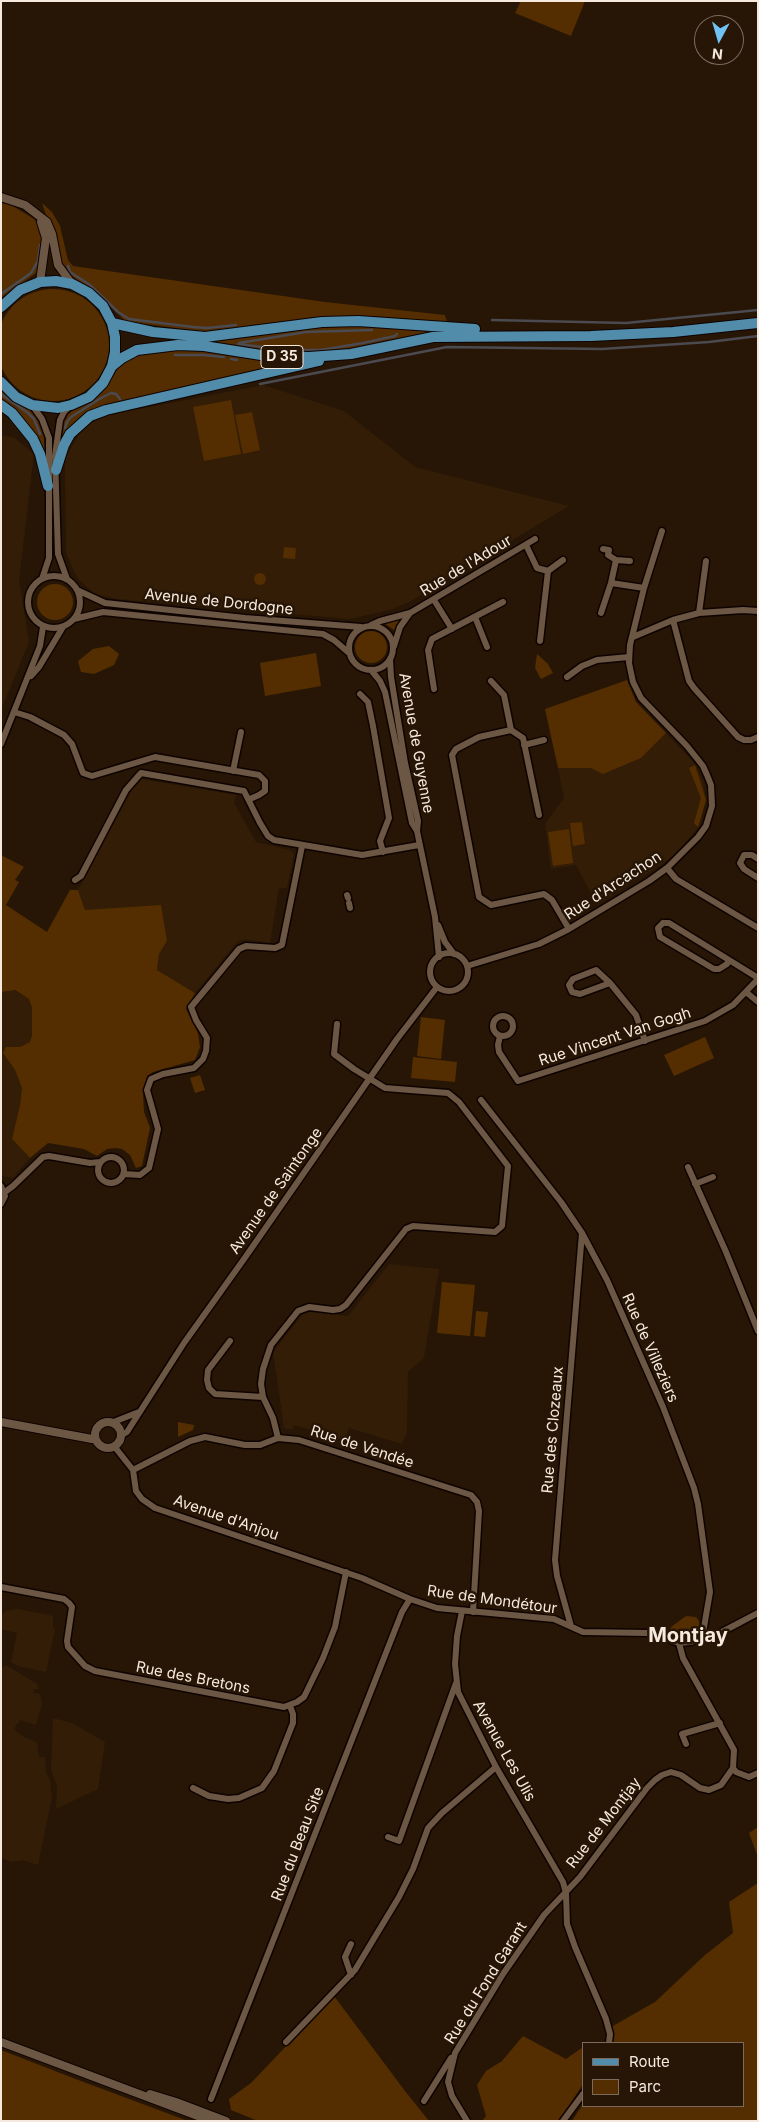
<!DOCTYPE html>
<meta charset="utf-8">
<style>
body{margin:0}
#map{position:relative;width:759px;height:2122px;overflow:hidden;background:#271606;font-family:Inter,sans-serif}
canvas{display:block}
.frame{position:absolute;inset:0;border:2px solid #f6eadf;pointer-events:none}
.legend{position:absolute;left:582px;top:2042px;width:162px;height:65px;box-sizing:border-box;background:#271606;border:1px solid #7a6b5d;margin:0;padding:6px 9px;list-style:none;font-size:15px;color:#f6eadf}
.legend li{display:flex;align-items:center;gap:10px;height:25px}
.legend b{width:25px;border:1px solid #7a6b5d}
.north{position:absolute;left:694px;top:15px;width:50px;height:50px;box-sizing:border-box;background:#271606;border:1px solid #7a6b5d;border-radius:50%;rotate:186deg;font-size:14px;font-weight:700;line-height:20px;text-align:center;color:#f6eadf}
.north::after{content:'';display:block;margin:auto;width:18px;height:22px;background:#70c1f4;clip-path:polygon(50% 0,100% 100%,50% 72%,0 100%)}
</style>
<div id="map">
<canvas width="759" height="2122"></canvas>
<div class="frame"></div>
<ul class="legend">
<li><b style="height:6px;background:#518cab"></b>Route</li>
<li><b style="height:14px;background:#542e00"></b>Parc</li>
</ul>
<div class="north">N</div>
</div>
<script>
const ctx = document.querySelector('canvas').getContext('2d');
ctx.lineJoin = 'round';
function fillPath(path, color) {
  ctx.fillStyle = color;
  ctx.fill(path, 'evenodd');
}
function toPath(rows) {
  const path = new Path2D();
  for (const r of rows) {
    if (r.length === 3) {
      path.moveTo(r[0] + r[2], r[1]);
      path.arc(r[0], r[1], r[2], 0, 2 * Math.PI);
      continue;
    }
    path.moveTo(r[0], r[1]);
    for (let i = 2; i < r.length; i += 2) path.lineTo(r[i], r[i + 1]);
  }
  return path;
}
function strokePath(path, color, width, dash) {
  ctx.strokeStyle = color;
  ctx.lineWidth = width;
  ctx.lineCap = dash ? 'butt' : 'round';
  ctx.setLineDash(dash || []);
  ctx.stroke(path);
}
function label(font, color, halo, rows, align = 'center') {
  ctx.font = font + ' Inter,sans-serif';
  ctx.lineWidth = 5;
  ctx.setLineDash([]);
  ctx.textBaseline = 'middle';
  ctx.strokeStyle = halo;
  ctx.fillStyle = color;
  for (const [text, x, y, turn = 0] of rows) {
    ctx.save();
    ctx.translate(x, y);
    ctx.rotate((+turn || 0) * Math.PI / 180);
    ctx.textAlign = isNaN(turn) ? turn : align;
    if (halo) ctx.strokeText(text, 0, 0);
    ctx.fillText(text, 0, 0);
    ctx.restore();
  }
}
const built = toPath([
 [263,385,344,411,415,467,569,506,411,601,393,609,350,619,117,599,95,594,77,578,66,553,65,469,66,456,79,435,91,423,109,415],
 [1,435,15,438,34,454,19,580,29,642,1,710],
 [666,733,694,763,703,782,706,800,700,825,674,856,597,905,576,865,551,869,545,824,564,798,558,768,591,768,641,758],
 [140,779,236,795,234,803,256,842,290,850,294,854,287,888,279,888,270,943,245,939,237,942,195,993,157,970,159,954,167,941,85,910,78,890,136,782],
 [1,982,29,999,32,1008,32,1035,30,1043,20,1047,6,1048,3,1053,15,1070,22,1088,20,1105,12,1139,30,1158,13,1178,1,1176],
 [389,1264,439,1269,424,1358,408,1372,407,1432,402,1444,349,1428,345,1440,294,1425,292,1430,284,1428,273,1352,303,1314,311,1312,348,1316],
 [18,1609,53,1616,53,1628,55,1629,46,1672,18,1666,11,1662,17,1633,1,1629,1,1617,5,1611],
 [6,1665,37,1684,39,1689,34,1689,33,1693,40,1694,42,1704,36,1725,20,1720,14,1729,24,1737,37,1742,39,1757,45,1757,46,1772,50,1780,52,1797,38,1865,22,1860,12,1862,1,1858,1,1668],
 [53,1718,72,1723,105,1742,98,1789,56,1809,57,1786,51,1770]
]);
const green = toPath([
 [521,1,585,1,571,36,515,13],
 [1,203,11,205,34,219,39,226,42,237,40,265,36,273,1,298],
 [42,203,52,212,60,226,68,260,73,266,325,302,445,315,447,322,371,316,340,316,202,332,125,321,99,294,70,275,62,265,53,227,46,215],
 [53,345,56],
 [350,325,468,331,335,353,280,354,205,342,322,326],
 [196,349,303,360,99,409,61,442,59,436,63,421,69,413,95,398,103,391,121,364,138,353],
 [1,390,13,400,30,410,37,418,43,428,46,460,1,401],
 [231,400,241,454,204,461,193,407],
 [252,412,260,450,243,454,235,415],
 [284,547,296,548,295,559,283,558],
 [260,579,6],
 [55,602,18],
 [405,615,397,632,384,623],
 [371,647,16],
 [109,646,119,654,114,665,94,674,81,672,78,661,93,649],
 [316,653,321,686,265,696,260,663],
 [537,654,548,664,553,673,541,679,535,668],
 [627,680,636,702,666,733,641,758,603,774,591,768,558,768,545,709],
 [695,765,706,800,698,827,694,823,701,798,689,768],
 [582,822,585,844,573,846,570,823],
 [569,829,573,863,553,866,548,832],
 [1,855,24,867,15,880,19,882,6,905,47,932,70,890,78,890,85,910,161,905,167,941,159,954,157,970,195,993,186,1009,198,1033,200,1047,195,1060,153,1072,147,1076,143,1094,144,1112,150,1128,142,1166,136,1168,130,1155,122,1149,115,1148,107,1149,97,1156,84,1149,48,1143,30,1158,12,1139,20,1105,22,1088,15,1070,3,1053,6,1047,20,1047,30,1042,32,1035,32,1008,29,999,15,990,1,992],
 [421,1017,445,1020,441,1059,417,1056],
 [705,1037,714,1058,674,1076,664,1055],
 [413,1057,457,1062,455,1082,411,1078],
 [200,1075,205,1090,195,1093,190,1078],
 [442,1282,475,1285,470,1336,437,1333],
 [476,1311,488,1312,485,1337,474,1336],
 [178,1422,194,1425,193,1430,178,1437],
 [686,1616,696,1617,699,1621,699,1626,687,1636,679,1638,671,1637,669,1633,671,1627],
 [758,1827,758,1857,749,1833],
 [758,1883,758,2121,572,2121,583,2104,583,2106,743,2106,743,2043,612,2043,611,2027,655,2002,705,1955,733,1933,729,1902],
 [334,1996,405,2091,429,2121,258,2121,231,2110,229,2099,251,2083],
 [523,2036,566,2059,583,2047,583,2084,559,2121,482,2121,486,2116,477,2085,486,2071,502,2061],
 [1,2050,73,2078,188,2121,1,2121]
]);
const stream = toPath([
 [68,266,70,272,90,285,118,312,129,319,193,327,207,328,236,325],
 [1,294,31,273,38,261,40,245],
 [492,320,626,323,758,310],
 [239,343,306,332,372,330],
 [238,344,286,350,321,350,363,343,395,336,397,334],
 [175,355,203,355,224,357],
 [231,359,237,360],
 [260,384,447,347,602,349,709,342,758,336],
 [1,394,28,413,34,419,40,434],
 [65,428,67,422,71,417,101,398,111,393,116,394,120,399]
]);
const minor = toPath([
 [32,405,42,419,49,438,49,558,42,579],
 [526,545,537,568,548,571,540,641],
 [603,549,609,550,608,555,616,560],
 [548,571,563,560],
 [54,602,26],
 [67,579,58,554,55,456,60,420,64,412,70,406],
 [611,583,644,588],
 [77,590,105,603,245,618,361,627],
 [434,600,452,629],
 [601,613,611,583,616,560,630,561],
 [699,613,706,561],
 [475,617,487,647],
 [74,619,103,612,323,634,334,640,349,653],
 [673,620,689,681,694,688,738,737,744,740,751,740,758,737],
 [371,625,380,621,410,613,535,539],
 [371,648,22],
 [633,637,673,620,699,613,743,610,758,611],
 [394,646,400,627,410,613],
 [390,659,391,677,405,763,418,821,417,831],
 [371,670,380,681,385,692,412,823,417,831,435,917,439,957],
 [31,676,39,667,63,627],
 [567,677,582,666,597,660,629,657],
 [491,681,504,695,511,730],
 [434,689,428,650,432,639,503,602],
 [360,694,368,702,373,726,389,818,380,841,383,852],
 [14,712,30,717,64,735,72,744,83,773,92,776,155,757,259,775,265,781,265,791,259,795,250,799],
 [1,744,40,646,43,627],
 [524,745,544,740],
 [233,771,241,732],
 [539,815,523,738,511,730,479,737,456,749,452,755,479,897,491,905,544,894,552,900,569,929],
 [758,859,752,855,744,855,740,863,744,869,758,878],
 [667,868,676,879,758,928],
 [75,880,81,876,126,790,141,773,244,791,260,823,268,836,274,840,362,855,419,845],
 [347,895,348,898],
 [349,903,350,908],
 [663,923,669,923,729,960,727,964,719,969,714,969,660,937,658,928,663,923],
 [438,925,445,942,454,954],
 [449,972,19],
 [729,960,758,978],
 [467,966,539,944,569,929,649,881,667,868,698,837,706,826,712,806,711,785,707,775,703,766,687,746,641,698,633,682,629,663,630,645,644,588,662,531],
 [610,983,596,970,573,979,569,985,572,992,580,994,610,983,636,1015,645,1041],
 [746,992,758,1002],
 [503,1026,10],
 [500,1036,498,1045,499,1052,518,1081,705,1021,733,1005,758,979],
 [481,1100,561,1202,582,1233,607,1280,663,1407,694,1488,698,1504,710,1592,702,1639],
 [111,1170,13],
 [688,1167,726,1252,758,1331],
 [124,1174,140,1175,149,1168,158,1129,147,1090,151,1079,163,1074,194,1068,203,1059,206,1051,207,1038,196,1020,191,1007,239,949,246,946,275,948,282,945,302,846],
 [695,1184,713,1177],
 [1,1186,5,1196,1,1204],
 [5,1192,13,1186,43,1157,49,1156,90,1163,100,1162],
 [230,1341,208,1370,207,1380,209,1388,215,1394,263,1397],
 [111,1423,139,1412],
 [120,1436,127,1432,184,1343,244,1259,397,1039,437,987],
 [278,1438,273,1418,263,1397,261,1384,263,1369,271,1345,298,1311,309,1307,333,1310,340,1309,346,1305,406,1229,413,1226,495,1232,502,1226,508,1166,459,1102,448,1093,385,1088,354,1069,334,1054,337,1024],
 [114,1446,133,1470,136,1491,142,1499,155,1508,362,1578,410,1599,437,1608,554,1619,583,1632,648,1633,679,1643,690,1642,718,1634,758,1613],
 [133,1470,190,1441,205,1437,245,1445,260,1445,278,1438,299,1440,471,1495,477,1502,479,1511,473,1612],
 [1,1587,64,1599,69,1603,72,1607,67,1641,68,1647,85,1666,95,1671,284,1707,297,1702,304,1697,323,1658,335,1627,346,1572],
 [462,1611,457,1636,455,1664,458,1692,496,1767,563,1882,566,1893,567,1924,575,1947,606,2019,610,2034,609,2043],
 [571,1626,557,1576,555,1560,582,1233],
 [686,1744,682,1734,720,1723],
 [733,1768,736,1772,749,1777,758,1773],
 [193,1788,209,1796,228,1799,239,1798,262,1788,274,1771,293,1723,293,1714,290,1706],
 [388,1837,399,1841,456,1683],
 [351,1944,345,1957,351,1975],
 [286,2042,355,1970,399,1897,413,1869,428,1828,442,1813,496,1767],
 [211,2099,402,1612,410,1599],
 [424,2101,451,2058],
 [467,2121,452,2096,448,2082,455,2053,503,1974,544,1915,580,1877,647,1788,655,1780,662,1775,671,1772,681,1775,700,1788,709,1790,721,1785,733,1768,734,1750,683,1658,679,1643],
 [563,2121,583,2094]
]);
const tertiary = toPath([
 [1,197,25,205,47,222,52,234,58,265,72,284],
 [40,282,46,238,41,222],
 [1,1422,92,1439,95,1438],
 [108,1435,13],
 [1,2042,211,2121],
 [150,2094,176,2102,226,2121]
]);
const primary = toPath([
 [1,307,20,290,40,282,56,281,72,284,89,293,103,306,112,323,115,337,115,352,112,366,103,383,89,397,71,405,58,408,32,405,16,397,1,382],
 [112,323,153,332,205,337,322,322,358,321,475,329],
 [112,366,122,358,137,350,178,345,204,346,261,355,309,357,351,354,433,337,591,336,673,332,758,323],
 [1,405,12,413,33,439,40,454,48,486],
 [56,470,64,445,70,434,90,416,106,410,319,361]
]);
const shields = [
 [282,357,42]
];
const shieldNames = [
 ["D 35",282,357]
];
const streetNames = [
 ["Rue de l'Adour",466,566,-31],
 ["Avenue de Dordogne",219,602,6],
 ["Avenue de Guyenne",416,743,80],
 ["Rue d'Arcachon",613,886,-33],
 ["Rue Vincent Van Gogh",615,1037,-18],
 ["Avenue de Saintonge",276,1191,-55],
 ["Rue de Villeziers",650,1348,66],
 ["Rue des Clozeaux",553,1430,-85],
 ["Rue de Vendée",362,1447,18],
 ["Avenue d'Anjou",226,1518,19],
 ["Rue de Mondétour",492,1600,8],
 ["Rue des Bretons",193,1678,11],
 ["Avenue Les Ulis",504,1751,61],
 ["Rue de Montjay",604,1823,-52],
 ["Rue du Beau Site",298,1844,-69],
 ["Rue du Fond Garant",486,1983,-58]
];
const districtNames = [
 ["Montjay",688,1636]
];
fillPath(built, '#331d06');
fillPath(green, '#542e00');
strokePath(stream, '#4a4a50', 2.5);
strokePath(minor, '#0f0300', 9);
strokePath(tertiary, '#0f0300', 10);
strokePath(primary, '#0f0300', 12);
strokePath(minor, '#6b5744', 6);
strokePath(tertiary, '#6b5744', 8);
strokePath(primary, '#518cab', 10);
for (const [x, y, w] of shields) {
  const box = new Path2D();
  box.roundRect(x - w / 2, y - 11.5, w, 23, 4);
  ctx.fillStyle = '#271606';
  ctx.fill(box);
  strokePath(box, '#f6eadf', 1);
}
label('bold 14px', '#f6eadf', null, shieldNames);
label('15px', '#f6eadf', '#271606', streetNames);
label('bold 20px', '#f6eadf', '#271606', districtNames);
</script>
